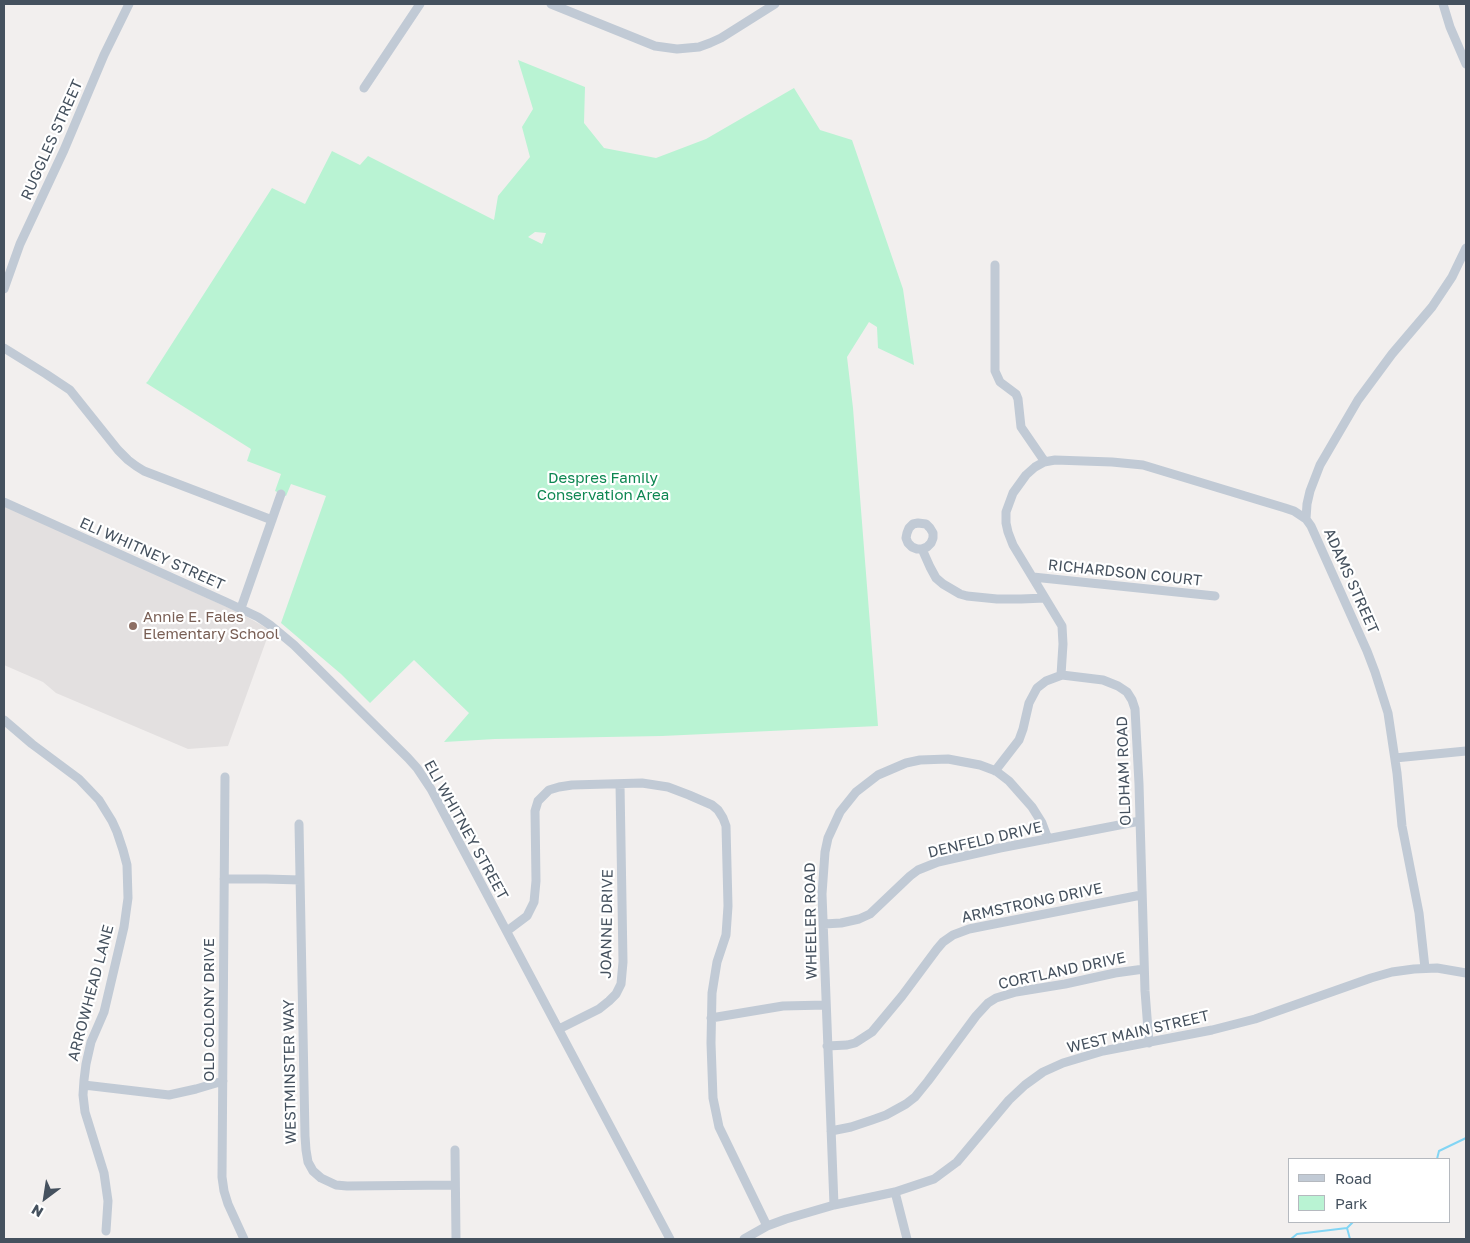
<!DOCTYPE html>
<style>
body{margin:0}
#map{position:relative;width:1470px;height:1243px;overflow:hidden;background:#f2efee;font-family:"Golos Text",sans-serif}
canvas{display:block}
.frame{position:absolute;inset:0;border:5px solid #45515e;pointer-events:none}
.legend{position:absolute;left:1288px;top:1158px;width:162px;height:65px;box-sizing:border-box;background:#fff;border:1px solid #b5b9bf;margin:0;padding:6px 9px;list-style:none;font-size:15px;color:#45515e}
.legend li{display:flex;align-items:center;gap:10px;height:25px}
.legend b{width:25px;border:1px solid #b5b9bf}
.north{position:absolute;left:20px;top:1173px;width:50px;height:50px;-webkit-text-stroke:4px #fff;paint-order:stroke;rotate:211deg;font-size:14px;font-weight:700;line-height:20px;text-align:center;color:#45515e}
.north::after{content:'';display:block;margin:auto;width:18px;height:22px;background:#45515e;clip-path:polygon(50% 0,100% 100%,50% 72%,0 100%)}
</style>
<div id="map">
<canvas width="1470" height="1243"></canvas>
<div class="frame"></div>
<ul class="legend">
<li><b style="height:6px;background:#c1cad5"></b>Road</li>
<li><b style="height:14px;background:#b9f3d3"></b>Park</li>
</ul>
<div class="north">N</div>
</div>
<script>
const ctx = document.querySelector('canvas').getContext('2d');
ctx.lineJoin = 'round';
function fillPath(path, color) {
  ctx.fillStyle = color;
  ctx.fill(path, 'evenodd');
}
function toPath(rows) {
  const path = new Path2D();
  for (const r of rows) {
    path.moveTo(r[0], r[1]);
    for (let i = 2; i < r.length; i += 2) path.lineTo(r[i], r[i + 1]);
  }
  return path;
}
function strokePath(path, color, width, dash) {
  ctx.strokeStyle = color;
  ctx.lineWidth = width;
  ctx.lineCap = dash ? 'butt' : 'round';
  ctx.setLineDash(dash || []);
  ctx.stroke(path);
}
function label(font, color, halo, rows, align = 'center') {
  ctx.font = font + ' "Golos Text",sans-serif';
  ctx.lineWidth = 4.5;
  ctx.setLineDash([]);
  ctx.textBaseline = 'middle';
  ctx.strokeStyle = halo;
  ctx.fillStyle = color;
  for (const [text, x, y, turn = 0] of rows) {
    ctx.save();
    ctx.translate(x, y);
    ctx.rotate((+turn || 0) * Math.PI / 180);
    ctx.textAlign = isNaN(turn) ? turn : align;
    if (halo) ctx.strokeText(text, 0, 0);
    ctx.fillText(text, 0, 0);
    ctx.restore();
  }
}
const education = toPath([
 [4,505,240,613,270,630,228,746,188,749,56,693,43,682,4,665]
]);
const green = toPath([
 [518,60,585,87,584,123,604,148,656,158,706,139,794,88,820,130,852,140,903,289,914,365,878,348,877,327,869,322,847,357,853,408,878,726,662,736,495,739,444,742,469,713,414,660,370,703,341,674,281,623,326,496,291,484,286,496,275,491,281,474,247,461,251,449,146,383,148,381,272,188,305,204,332,151,360,165,368,156,494,220,498,196,530,157,522,127,533,109],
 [535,232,546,233,542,244,528,237]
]);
const stream = toPath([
 [1437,1159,1439,1151,1466,1138],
 [1347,1228,1350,1239],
 [1291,1239,1297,1234,1347,1228,1353,1222]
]);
const minor = toPath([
 [551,4,655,46,677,49,699,47,710,43,721,38,775,4],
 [1443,4,1450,27,1466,64],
 [364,88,420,4],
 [995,265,995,371,1000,382,1016,394,1018,399,1021,427,1045,462],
 [4,289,20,244,64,150,104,55,129,4],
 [4,348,46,374,70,390,118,450,128,460,136,466,144,471,272,520],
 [4,502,226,602,258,617,270,625,294,645,408,758,417,768,431,789,670,1239],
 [922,549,917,549,912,547,908,543,906,538,907,533,909,528,913,524,918,523,926,524,930,528,933,533,933,538,931,543,927,547,922,549,930,567,936,578,943,584,960,594,967,596,997,599,1021,599,1045,598],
 [1033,577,1215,596],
 [241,608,281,494],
 [1061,675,1063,644,1062,626,1013,545,1008,532,1006,523,1006,512,1013,493,1026,475,1035,467,1044,462,1055,460,1112,462,1143,465,1285,508,1294,511,1306,519],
 [4,720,32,744,79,779,99,800,112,821,117,832,123,850,127,865,128,898,124,927,104,1012,91,1042,86,1064,84,1080,83,1095,85,1112,104,1173,108,1201,106,1231],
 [1395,758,1466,751],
 [995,771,1019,740,1023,729,1029,703,1037,688,1046,681,1062,675,1103,680,1118,686,1127,692,1132,700,1135,709,1139,784,1145,991,1149,1043],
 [225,777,222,1177,224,1191,228,1204,244,1239],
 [299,824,305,1136,306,1150,308,1162,313,1171,321,1178,336,1185,347,1186,455,1185],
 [224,879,266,879,300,880],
 [824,924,841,923,859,919,870,914,910,876,918,870,938,862,1000,848,1140,821],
 [507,931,527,916,534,902,536,881,535,811,538,801,549,790,559,787,572,785,642,783,668,787,689,795,712,805,718,810,723,818,726,826,728,906,726,935,717,962,712,993,711,1043,713,1098,719,1127,767,1226],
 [1425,968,1419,913,1402,826,1397,773,1388,713,1375,672,1367,651,1311,526,1306,519,1307,504,1310,491,1320,465,1358,400,1392,354,1432,307,1452,277,1466,248],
 [711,1018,783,1006,826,1005],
 [559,1029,599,1009,609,1001,616,994,621,984,623,962,620,784],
 [827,1046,847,1045,855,1043,872,1032,902,996,937,949,943,942,953,935,969,929,984,926,1141,895],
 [84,1085,169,1095,196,1089,223,1081],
 [831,1131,851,1127,872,1120,886,1115,906,1104,915,1097,928,1081,976,1016,988,1003,996,998,1016,992,1065,984,1115,973,1144,969],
 [455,1150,456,1239],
 [895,1192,907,1239],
 [834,1205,822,894,825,852,828,838,840,812,856,792,878,775,906,763,920,760,948,759,980,765,996,771,1009,781,1032,807,1042,823,1048,839],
 [744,1239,767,1226,786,1219,834,1205,895,1192,934,1179,957,1162,1009,1100,1025,1085,1043,1072,1063,1063,1103,1051,1212,1030,1255,1019,1371,978,1392,972,1414,969,1437,968,1466,973]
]);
const markers = [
 [133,626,5,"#8d6e63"]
];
const streetNames = [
 ["RUGGLES STREET",52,140,-66],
 ["ELI WHITNEY STREET",152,554,24],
 ["RICHARDSON COURT",1125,573,6],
 ["ADAMS STREET",1351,581,66],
 ["OLDHAM ROAD",1124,771,-92],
 ["ELI WHITNEY STREET",466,830,61],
 ["DENFELD DRIVE",985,840,-13],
 ["ARMSTRONG DRIVE",1032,903,-12],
 ["WHEELER ROAD",811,921,-91],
 ["JOANNE DRIVE",607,924,-89],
 ["CORTLAND DRIVE",1062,971,-12],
 ["ARROWHEAD LANE",91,993,-75],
 ["OLD COLONY DRIVE",209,1010,-90],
 ["WEST MAIN STREET",1138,1032,-13],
 ["WESTMINSTER WAY",290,1072,-91]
];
const parkNames = [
 ["Despres Family",603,478],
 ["Conservation Area",603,495]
];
const educationNames = [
 ["Annie E. Fales",143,617],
 ["Elementary School",143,634]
];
fillPath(education, '#e3e0e0');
fillPath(green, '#b9f3d3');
strokePath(stream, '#82d5f4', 2);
strokePath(minor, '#c1cad5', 9);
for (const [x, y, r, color] of markers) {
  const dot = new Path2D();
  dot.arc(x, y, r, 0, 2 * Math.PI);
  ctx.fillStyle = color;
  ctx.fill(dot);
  strokePath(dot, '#fff', 2);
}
label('15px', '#45515e', '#fff', streetNames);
label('15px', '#0e8752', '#fff', parkNames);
label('15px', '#785e54', '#fff', educationNames, 'left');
</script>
